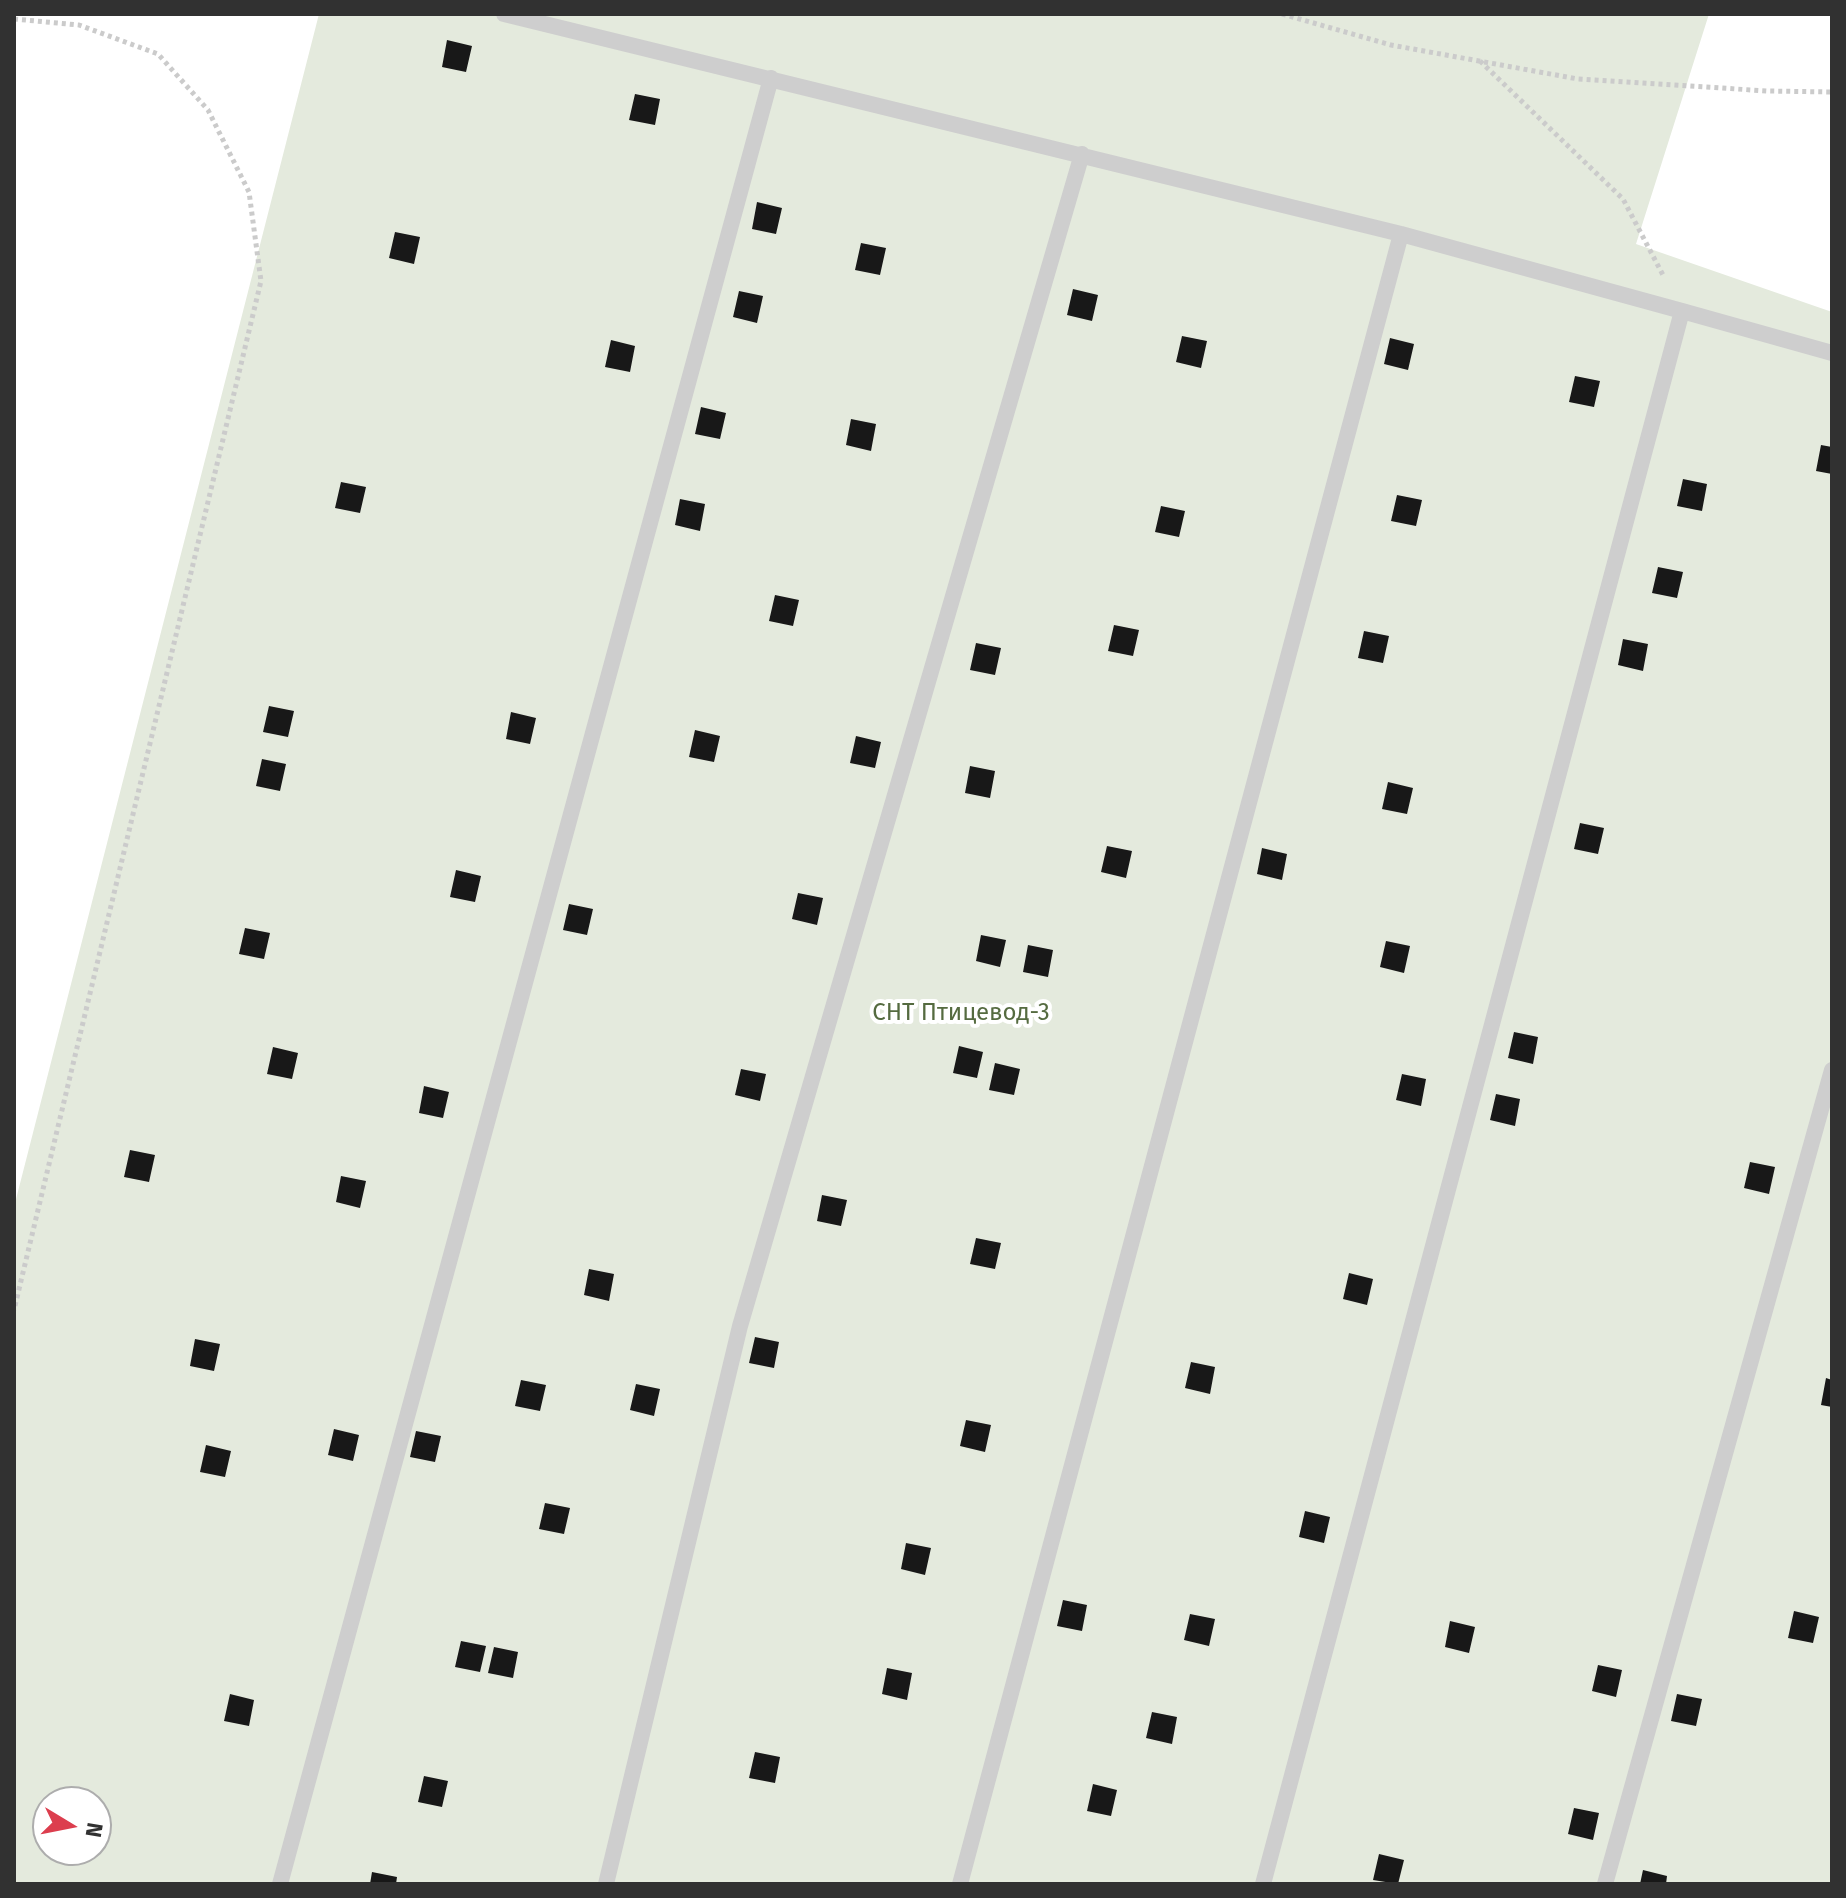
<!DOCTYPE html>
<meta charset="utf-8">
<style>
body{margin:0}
#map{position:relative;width:1846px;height:1898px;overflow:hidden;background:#fff;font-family:"Fira Sans",sans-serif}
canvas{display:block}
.frame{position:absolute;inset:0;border:16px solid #313131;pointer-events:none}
.north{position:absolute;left:32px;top:1786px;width:80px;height:80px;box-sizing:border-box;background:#fff;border:2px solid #adadad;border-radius:50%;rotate:100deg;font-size:22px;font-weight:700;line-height:32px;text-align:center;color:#313131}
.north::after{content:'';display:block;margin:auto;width:28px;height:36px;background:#dc3e4e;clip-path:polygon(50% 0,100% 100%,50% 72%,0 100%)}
</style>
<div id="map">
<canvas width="1846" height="1898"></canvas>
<div class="frame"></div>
<div class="north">N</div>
</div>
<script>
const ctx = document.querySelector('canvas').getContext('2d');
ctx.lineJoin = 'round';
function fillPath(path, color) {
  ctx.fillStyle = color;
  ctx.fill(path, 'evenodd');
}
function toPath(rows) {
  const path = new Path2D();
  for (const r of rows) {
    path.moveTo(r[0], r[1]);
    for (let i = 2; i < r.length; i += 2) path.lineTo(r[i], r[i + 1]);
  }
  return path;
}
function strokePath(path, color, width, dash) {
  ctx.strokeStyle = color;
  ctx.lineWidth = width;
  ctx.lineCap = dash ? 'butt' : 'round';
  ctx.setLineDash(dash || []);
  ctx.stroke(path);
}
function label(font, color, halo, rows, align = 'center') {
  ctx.font = font + ' "Fira Sans",sans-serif';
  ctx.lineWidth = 8;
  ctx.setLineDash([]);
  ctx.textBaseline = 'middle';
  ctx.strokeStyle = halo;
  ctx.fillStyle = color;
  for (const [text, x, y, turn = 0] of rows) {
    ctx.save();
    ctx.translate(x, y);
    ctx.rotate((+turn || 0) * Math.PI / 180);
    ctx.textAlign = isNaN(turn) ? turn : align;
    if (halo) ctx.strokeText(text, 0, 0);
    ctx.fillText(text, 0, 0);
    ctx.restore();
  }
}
const green = toPath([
 [319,14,1709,14,1636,244,1832,312,1832,1884,14,1884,14,1207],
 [48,1802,96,1802,96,1850,48,1850]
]);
const building = toPath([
 [447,40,472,46,466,72,442,67],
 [635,94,660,99,655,125,629,120],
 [757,202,782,208,776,234,752,229],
 [395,232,420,237,414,264,389,258],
 [861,243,886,248,880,275,855,270],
 [1073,289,1098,295,1092,321,1067,315],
 [739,291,763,296,757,323,733,317],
 [1182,336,1207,341,1201,368,1176,362],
 [1390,338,1414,344,1408,370,1384,364],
 [611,340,635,346,630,372,605,367],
 [1575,376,1600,381,1594,407,1569,402],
 [701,407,726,413,720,439,695,434],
 [851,419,876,424,871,451,846,445],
 [1821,445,1832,447,1832,474,1816,471],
 [1683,479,1707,484,1702,511,1677,506],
 [341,482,366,487,360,513,335,508],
 [1397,495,1422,500,1416,526,1391,521],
 [680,499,705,504,700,531,675,525],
 [1161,506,1185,511,1179,537,1155,532],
 [1658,567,1683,572,1677,598,1652,593],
 [775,595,799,600,793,626,769,621],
 [1114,625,1139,630,1133,656,1108,651],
 [1364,631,1389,636,1383,663,1358,658],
 [1623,639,1648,644,1643,671,1618,665],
 [976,643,1001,648,995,675,970,670],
 [269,706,294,711,288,737,263,732],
 [511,712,536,718,530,744,506,739],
 [695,730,720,736,714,762,689,757],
 [856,736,881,742,875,768,850,763],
 [262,759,286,764,280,791,256,786],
 [970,766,995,771,990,798,965,793],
 [1388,782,1413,788,1407,814,1382,809],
 [1580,823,1604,828,1598,854,1574,849],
 [1107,846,1132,851,1126,878,1101,872],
 [1262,848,1287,854,1282,880,1257,874],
 [456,870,481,876,475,902,450,897],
 [798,893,823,898,817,925,792,919],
 [569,904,593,909,587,935,563,930],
 [245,928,270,933,264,959,239,954],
 [981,935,1006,940,1000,967,976,961],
 [1386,941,1410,946,1404,973,1380,967],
 [1028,945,1053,950,1048,977,1023,972],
 [1514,1032,1538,1037,1533,1064,1508,1058],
 [959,1046,983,1052,977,1078,953,1073],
 [273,1047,298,1053,292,1079,267,1074],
 [995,1063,1020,1069,1014,1095,989,1090],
 [741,1069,766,1074,760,1101,735,1095],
 [1402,1074,1426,1079,1421,1106,1396,1100],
 [424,1086,449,1092,443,1118,419,1113],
 [1496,1094,1520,1099,1515,1126,1490,1120],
 [130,1150,155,1155,149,1182,124,1177],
 [1750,1162,1775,1167,1769,1194,1744,1188],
 [341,1176,366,1181,360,1208,336,1202],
 [822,1195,847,1200,841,1226,817,1221],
 [976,1238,1001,1243,995,1269,970,1264],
 [589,1269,614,1274,609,1301,584,1295],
 [1349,1273,1373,1279,1367,1305,1343,1299],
 [755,1337,779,1342,774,1368,749,1363],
 [195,1339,220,1344,214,1371,190,1366],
 [1191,1362,1215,1367,1210,1394,1185,1388],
 [1826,1378,1832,1380,1832,1407,1821,1405],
 [521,1380,546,1385,540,1411,515,1406],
 [636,1384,660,1389,654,1416,630,1410],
 [966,1420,991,1425,985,1452,960,1446],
 [334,1429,359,1435,353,1461,328,1455],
 [416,1431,441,1436,435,1462,410,1457],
 [206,1445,231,1451,225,1477,200,1472],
 [545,1503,570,1508,564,1534,539,1529],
 [1305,1511,1330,1517,1324,1543,1299,1537],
 [906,1543,931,1548,925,1575,901,1569],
 [1063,1600,1087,1605,1082,1631,1057,1626],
 [1794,1611,1819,1617,1813,1643,1788,1638],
 [1190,1614,1215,1619,1209,1646,1184,1640],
 [1450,1621,1475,1627,1469,1653,1445,1647],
 [461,1641,486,1646,480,1672,455,1667],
 [494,1647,518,1652,513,1678,488,1673],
 [1598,1665,1622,1670,1616,1697,1592,1691],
 [887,1668,912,1673,907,1700,882,1694],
 [230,1694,254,1700,249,1726,224,1721],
 [1677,1694,1702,1699,1696,1726,1671,1721],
 [1152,1712,1177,1717,1172,1744,1146,1738],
 [755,1752,780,1757,775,1783,749,1778],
 [424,1776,448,1781,442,1807,418,1802],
 [1093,1784,1117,1790,1111,1816,1087,1811],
 [1574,1808,1599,1813,1593,1840,1568,1834],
 [1379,1854,1404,1860,1398,1884,1373,1880],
 [1643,1870,1667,1876,1666,1884,1640,1884],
 [372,1872,397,1877,396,1884,370,1884]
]);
const path = toPath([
 [1282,14,1391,45,1578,79,1768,91,1832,92],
 [14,19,79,25,158,54,208,110,249,192,261,281,14,1310],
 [1480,61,1623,199,1664,277]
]);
const service = toPath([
 [504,14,1401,234,1682,311,1263,1884],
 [1682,311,1832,353],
 [280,1884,771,78],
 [606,1884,740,1326,1082,154],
 [960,1884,1401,234],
 [1605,1884,1832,1070]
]);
const parkNames = [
 ["СНТ Птицевод-3",961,1013]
];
fillPath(green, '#e4eadd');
fillPath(building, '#181818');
strokePath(path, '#cbcbcb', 5, [4, 4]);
strokePath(service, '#cecece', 16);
label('24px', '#556b40', '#fff', parkNames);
</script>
